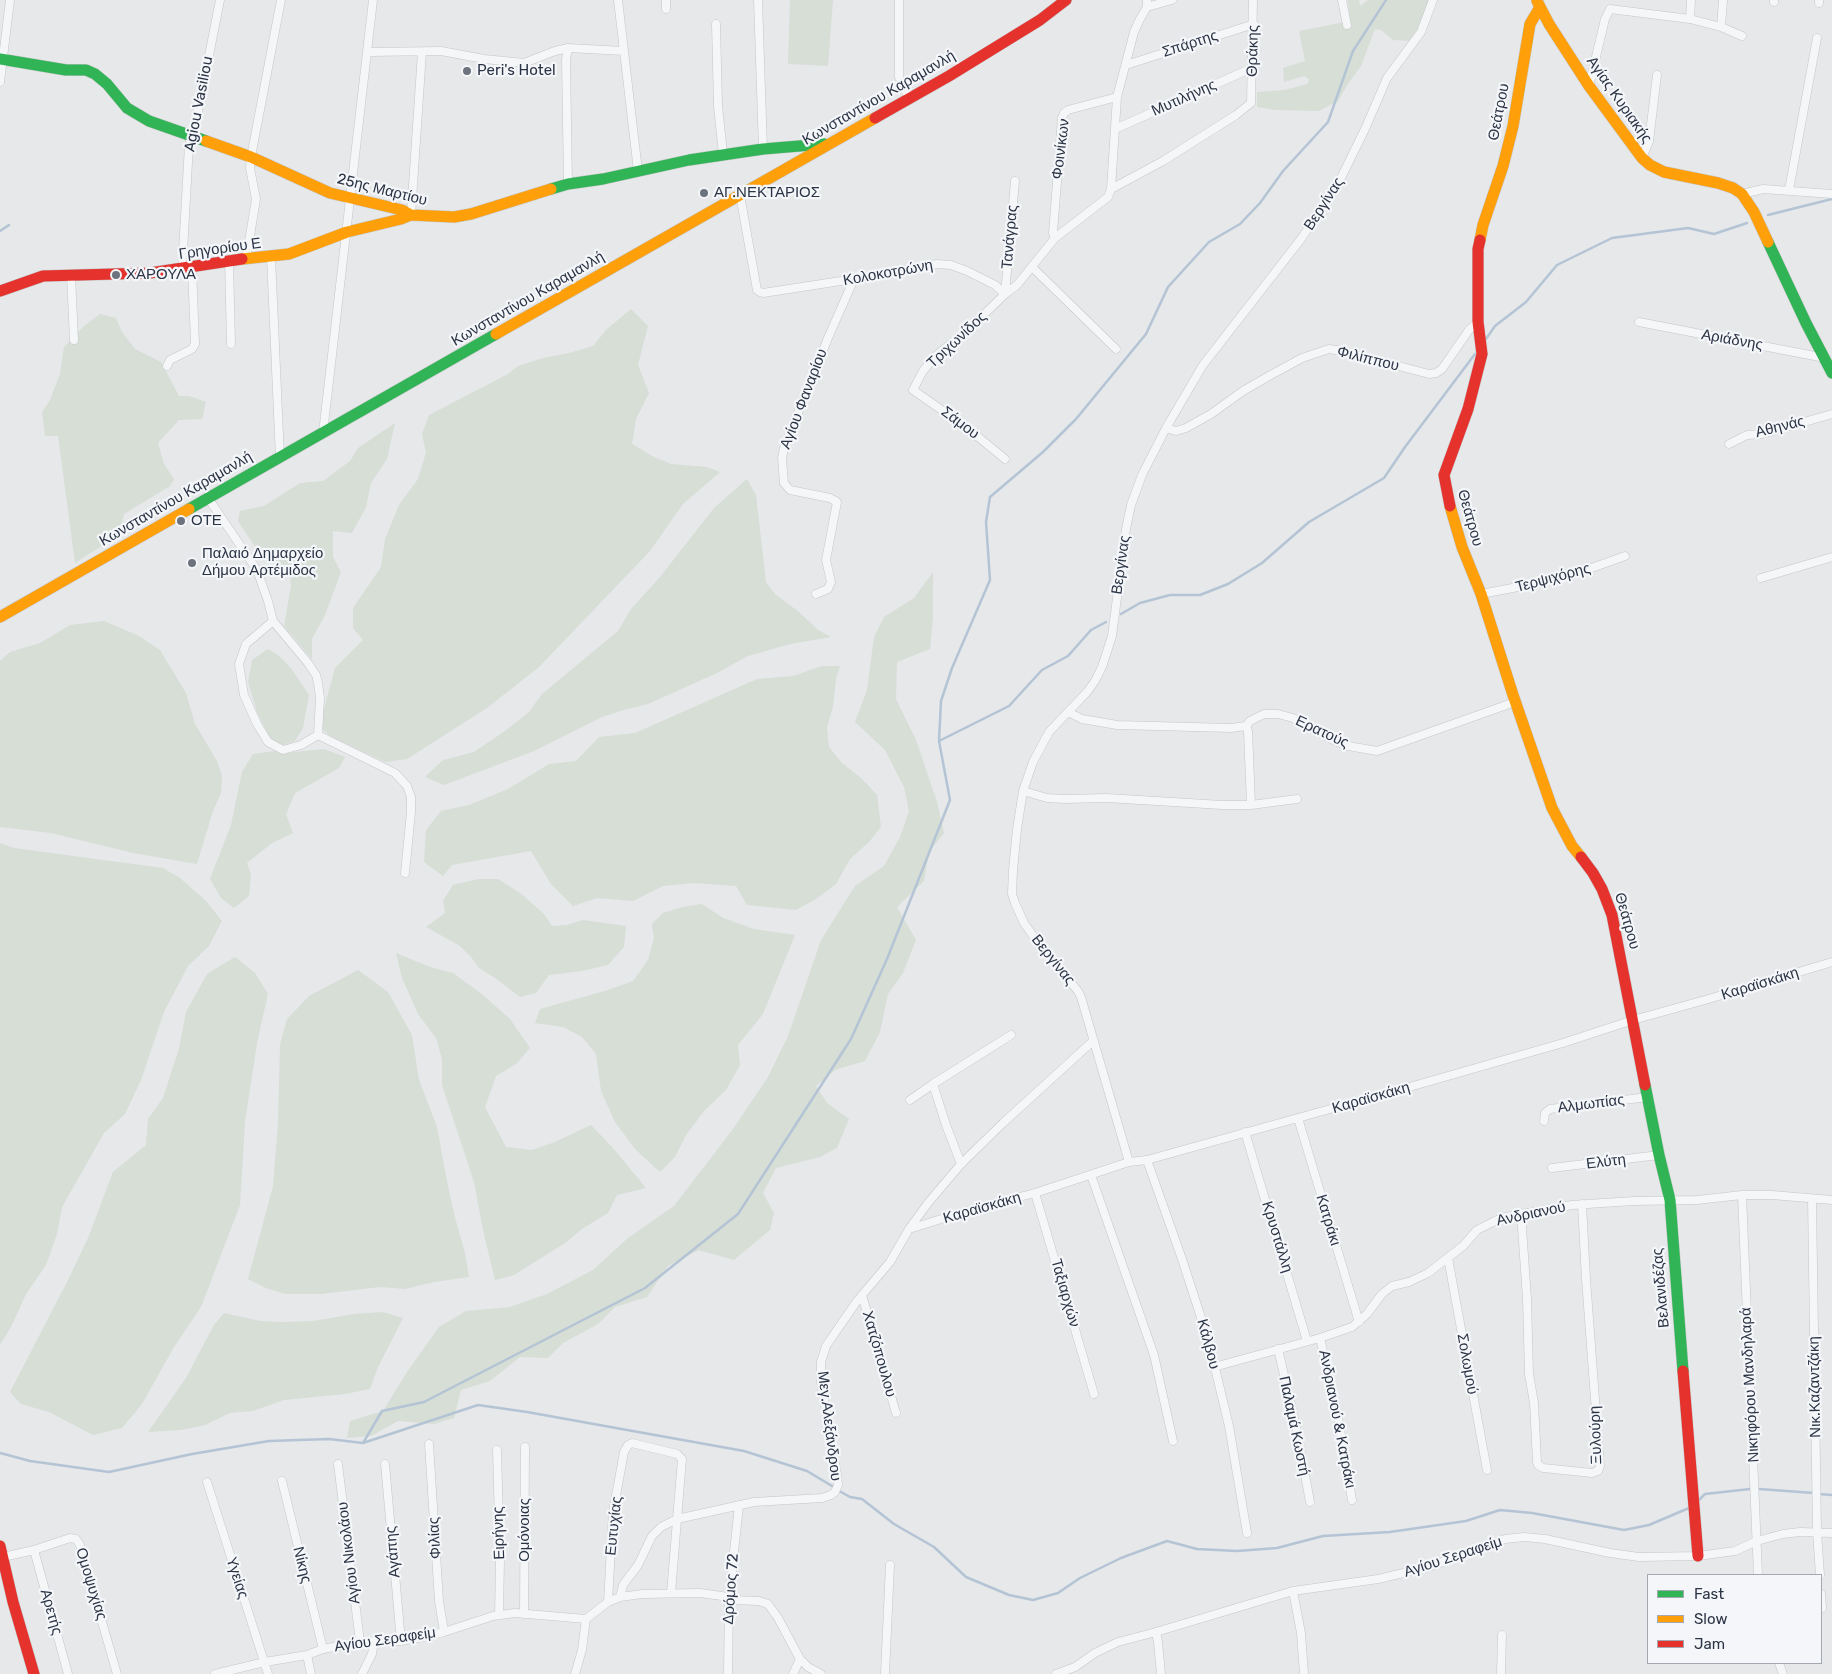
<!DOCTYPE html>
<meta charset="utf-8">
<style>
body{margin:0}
#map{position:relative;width:1832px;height:1674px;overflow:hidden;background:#e6e8ea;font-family:Rubik,sans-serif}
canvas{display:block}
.legend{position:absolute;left:1647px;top:1574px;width:175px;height:90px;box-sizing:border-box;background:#f4f6f9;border:1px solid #a4a8b1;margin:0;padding:6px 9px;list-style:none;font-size:15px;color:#2b3445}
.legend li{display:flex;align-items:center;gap:10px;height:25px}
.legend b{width:25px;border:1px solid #a4a8b1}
</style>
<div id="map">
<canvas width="1832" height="1674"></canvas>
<ul class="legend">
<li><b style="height:6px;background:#30b455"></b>Fast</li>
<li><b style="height:6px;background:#ff9f0a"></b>Slow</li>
<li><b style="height:6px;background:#e5322d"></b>Jam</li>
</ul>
</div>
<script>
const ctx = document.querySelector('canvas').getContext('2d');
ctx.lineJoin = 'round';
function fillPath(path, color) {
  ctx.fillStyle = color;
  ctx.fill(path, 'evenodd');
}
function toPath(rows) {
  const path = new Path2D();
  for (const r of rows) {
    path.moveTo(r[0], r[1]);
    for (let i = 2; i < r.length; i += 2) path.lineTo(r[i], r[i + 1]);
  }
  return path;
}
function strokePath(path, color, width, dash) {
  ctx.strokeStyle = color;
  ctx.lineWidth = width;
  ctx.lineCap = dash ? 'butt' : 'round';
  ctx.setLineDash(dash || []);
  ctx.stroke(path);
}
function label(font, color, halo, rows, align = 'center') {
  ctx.font = font + ' Rubik,sans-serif';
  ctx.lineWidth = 4.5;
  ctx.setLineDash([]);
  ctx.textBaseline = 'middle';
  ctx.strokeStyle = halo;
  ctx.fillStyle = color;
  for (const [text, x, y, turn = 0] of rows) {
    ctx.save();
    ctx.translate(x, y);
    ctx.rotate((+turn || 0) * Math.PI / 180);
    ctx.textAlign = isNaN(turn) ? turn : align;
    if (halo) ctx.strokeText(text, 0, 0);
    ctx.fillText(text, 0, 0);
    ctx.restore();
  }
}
const green = toPath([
 [790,0,833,0,828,66,788,64],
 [1348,0,1359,0,1360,6,1368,0,1432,0,1419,31,1411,41,1393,40,1381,30,1375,29,1361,66,1348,84,1338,101,1319,111,1275,110,1257,107,1257,92,1284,90,1308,84,1309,79,1304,76,1284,82,1283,68,1305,61,1299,31,1350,21],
 [631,309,648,326,638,365,649,393,636,419,632,444,654,457,671,464,707,467,720,472,683,504,650,551,539,667,487,708,407,759,385,762,332,737,319,727,335,668,363,640,353,628,353,608,381,567,385,539,399,505,418,479,426,453,422,434,429,415,508,374,518,366,543,358,569,353,593,346,607,329],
 [100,314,116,318,122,332,135,349,161,362,179,396,189,396,206,402,202,419,179,420,158,443,164,464,174,479,170,486,124,514,119,535,75,563,58,436,45,436,42,412,50,400,60,374,64,347,84,326],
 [395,423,387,459,371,483,366,507,352,533,333,531,333,557,341,572,325,615,312,639,312,659,284,626,291,586,290,571,276,563,256,548,238,521,240,511,264,506,300,483,323,481,350,461,358,448],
 [747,479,756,495,766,582,775,594,799,612,818,630,831,637,790,644,748,656,717,673,648,704,620,711,602,717,534,751,444,785,425,777,443,760,474,752,505,731,529,712,542,694,618,631,631,609,660,577,714,508],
 [933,572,933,618,930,649,897,662,896,699,916,740,937,802,944,833,929,852,924,881,897,907,916,940,903,973,888,994,880,1032,865,1061,835,1070,816,1086,827,1103,849,1119,837,1148,820,1157,776,1168,763,1193,774,1213,770,1230,734,1260,699,1250,668,1266,647,1297,615,1307,598,1324,563,1343,548,1358,520,1357,490,1381,461,1390,454,1418,434,1424,398,1421,371,1436,347,1438,350,1421,383,1411,407,1372,439,1327,466,1311,510,1307,547,1294,593,1270,628,1238,674,1206,733,1129,768,1077,788,1036,821,940,855,886,884,866,900,837,909,811,904,787,885,750,855,722,867,690,874,637,884,617,914,598],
 [104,621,139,636,160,650,186,693,195,724,217,761,222,776,221,793,213,811,197,864,133,853,51,833,0,827,0,661,10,652,40,643,70,625],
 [268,649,279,656,291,668,309,695,303,728,295,741,278,747,269,736,257,712,248,682,252,660],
 [822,666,840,666,836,679,833,707,827,727,829,747,842,763,861,778,877,795,881,827,869,842,850,859,836,884,816,899,796,910,747,905,736,886,694,883,663,886,633,901,597,898,573,906,551,884,531,851,452,865,443,876,424,862,426,830,441,811,469,805,508,789,549,764,576,761,599,737,635,733,757,679,793,676],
 [324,749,345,757,339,768,295,793,286,814,293,833,272,843,247,863,251,874,249,896,234,908,221,898,210,879,231,825,242,772,253,754,275,751,284,753],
 [0,843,14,848,163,868,180,878,206,901,222,921,209,946,188,966,164,1012,141,1080,125,1114,104,1133,62,1207,57,1234,46,1265,26,1294,12,1325,0,1345],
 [479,879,498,879,520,893,543,913,552,926,567,925,583,920,626,926,624,947,608,965,582,971,549,975,536,993,520,997,495,978,479,968,471,957,460,946,426,927,445,913,443,901,453,885],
 [702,904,723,918,754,929,795,935,763,1014,738,1045,740,1065,726,1090,704,1111,686,1135,675,1157,660,1172,635,1149,615,1122,601,1091,596,1054,582,1037,563,1027,535,1023,540,1009,608,990,633,981,648,960,654,938,652,924,663,913,683,907],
 [396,953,430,967,453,973,483,995,510,1019,530,1048,516,1064,496,1076,485,1107,506,1147,532,1150,555,1142,591,1125,612,1147,646,1188,617,1195,608,1213,582,1229,565,1243,514,1275,495,1280,483,1230,474,1182,442,1085,442,1059,436,1038,418,1014,402,978],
 [235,957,255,973,268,994,257,1043,245,1122,240,1205,201,1307,174,1347,142,1404,122,1428,93,1435,49,1412,21,1404,10,1392,67,1282,88,1238,113,1172,146,1145,148,1119,163,1098,179,1048,186,1012,207,974],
 [358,970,388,992,412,1035,419,1080,437,1127,446,1176,454,1214,465,1253,469,1277,434,1282,405,1289,380,1287,321,1294,285,1294,266,1288,248,1279,273,1186,278,1123,280,1045,287,1019,309,996],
 [383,1312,403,1318,378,1367,370,1389,345,1394,284,1400,253,1411,230,1413,205,1425,181,1430,148,1432,186,1378,214,1325,224,1313,260,1321,281,1322,313,1321,354,1314]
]);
const stream = toPath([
 [1768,215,1832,199],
 [0,231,9,225],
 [1486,339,1495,326,1526,302,1557,265,1612,238,1688,228,1714,234,1747,223],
 [1121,614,1140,603,1170,595,1200,595,1228,584,1262,563,1309,522,1384,478,1405,447,1475,354],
 [939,741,1009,706,1042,670,1068,656,1091,630,1106,622],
 [363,1443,382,1411,424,1402,645,1288,738,1214,851,1039,887,959,950,800,939,741,941,701,952,668,990,580,986,522,990,497,1043,452,1076,419,1146,334,1168,287,1209,242,1240,224,1260,203,1283,171,1328,122,1353,51,1386,0],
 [0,1453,30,1461,109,1472,192,1454,269,1441,329,1439,363,1443,478,1405,527,1412,744,1451,807,1471,832,1486],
 [1759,1489,1814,1493],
 [841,1492,850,1497,862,1499,894,1524,934,1547,966,1577,1009,1595,1033,1600,1058,1593,1080,1578,1121,1558,1167,1541,1197,1549,1237,1551,1277,1548,1323,1536,1390,1532,1466,1521,1500,1510,1532,1513,1624,1530,1649,1525,1689,1508],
 [1819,1494,1832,1495],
 [1697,1502,1705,1494,1750,1489]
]);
const street = toPath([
 [618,0,638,171],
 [758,0,763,149],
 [899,0,899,77,909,98],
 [1342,0,1347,25],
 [1774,2,1774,0],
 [1819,3,1819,0],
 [1147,7,1172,0],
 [666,9,666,0],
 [1690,19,1691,0],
 [716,24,718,106,723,154],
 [1721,27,1723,0],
 [568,48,566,59,568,184],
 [369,52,441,51,484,59,524,63,555,51,568,48,624,51],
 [1126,65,1254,24],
 [0,82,10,0],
 [1589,86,1605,19,1610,9,1690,19,1721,27,1742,36],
 [1115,129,1252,68],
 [1642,158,1649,141,1657,75],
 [1111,189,1163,161,1236,115,1251,103,1253,0],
 [1789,190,1817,38],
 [1742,194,1763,189,1832,194],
 [740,195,757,290,760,292,763,293,854,279,937,264,951,265,967,271,995,285,1005,294,1017,285,1055,238,1108,197,1111,189,1117,97,1134,32,1140,19,1147,7,1147,0],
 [411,215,422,52],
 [1055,238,1053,233,1062,118,1064,113,1068,110,1117,97],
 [271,257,280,458],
 [229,260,231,344],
 [246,260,256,199,250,168,251,157,281,0],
 [1032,267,1116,349],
 [182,269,189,145,196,121,220,0],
 [71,275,74,340],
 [1639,322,1825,358],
 [167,366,170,360,192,349,195,344,192,267],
 [1166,428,1176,431,1186,428,1211,414,1243,391,1269,376,1302,358,1329,349,1342,351,1429,374,1436,373,1442,369,1469,330,1478,322],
 [323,433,373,0],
 [1729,444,1747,435,1762,434,1832,414],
 [1005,459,966,427,913,390,923,371,934,357,969,329,1005,294,1015,181],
 [208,498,257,570,268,601,273,621,308,663,316,675,318,683,320,698,318,735,301,745,283,750,268,742,257,724,244,695,239,664,246,644,273,621],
 [1761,578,1832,557],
 [816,594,828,589,831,582,826,560,837,502,830,498,790,490,784,483,782,458,784,448,828,338,854,279],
 [1481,594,1539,583,1586,570,1625,556],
 [1068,712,1082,719,1117,725,1231,728,1246,726,1250,721,1264,714,1278,714,1293,718,1335,741,1348,746,1377,751,1515,702],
 [318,735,395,773,407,786,411,797,411,812,405,873],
 [1023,791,1047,798,1065,799,1107,798,1222,805,1251,805,1248,731,1246,726],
 [1251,805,1297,799],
 [910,1100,933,1084],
 [1298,1118,1359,1322],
 [1544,1121,1545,1113,1550,1109,1648,1097],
 [1245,1132,1307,1341],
 [1147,1160,1182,1259,1208,1339,1229,1426,1247,1533],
 [1129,1162,1081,997,1078,991,1043,950,1024,923,1015,903,1012,894,1013,870,1017,829,1023,791,1033,762,1049,732,1087,692,1095,681,1102,667,1112,636,1126,529,1131,505,1142,475,1166,428,1203,365,1301,239,1337,186,1365,129,1387,78,1421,32,1433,0],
 [961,1164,946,1125,933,1084,1011,1035],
 [1552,1168,1659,1155],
 [1091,1175,1154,1355,1173,1441],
 [1035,1193,1094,1394],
 [1742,1195,1758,1575],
 [1812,1199,1817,1532,1820,1575],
 [1521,1213,1527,1299,1529,1374,1534,1403,1537,1462,1538,1465,1543,1468,1592,1473,1598,1471,1600,1466,1586,1279,1582,1204],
 [909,1229,977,1208,1035,1193,1129,1162,1147,1160,1420,1084,1563,1043,1633,1020,1705,1000,1832,962],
 [1448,1258,1487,1470],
 [862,1295,896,1413],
 [1320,1338,1337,1412,1352,1500],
 [1278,1349,1296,1426,1310,1502],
 [1214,1367,1320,1338,1352,1327,1367,1314,1382,1294,1392,1286,1409,1282,1428,1273,1463,1246,1477,1230,1501,1218,1572,1205,1634,1201,1697,1200,1742,1195,1772,1195,1832,1200],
 [429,1444,439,1601,444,1632],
 [497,1450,500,1560,499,1615],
 [338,1464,360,1642],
 [385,1464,401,1641],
 [282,1481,323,1649],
 [207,1482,268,1674],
 [34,1550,68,1674],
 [3,1557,34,1550,70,1538,76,1539,80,1545,117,1674],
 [1293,1591,1301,1633,1304,1674],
 [1821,1594,1822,1608],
 [620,1597,642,1594,700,1593,722,1596,732,1600,759,1601,768,1604,778,1618,800,1659,808,1667,821,1674],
 [608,1602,613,1512,624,1452,628,1445,632,1443,677,1454,682,1459,671,1593],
 [524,1614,525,1447],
 [586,1619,608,1602,620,1597,623,1585,638,1565,652,1536,661,1527,677,1519,754,1502,822,1498,831,1495,835,1492,838,1485,837,1475,821,1382,821,1362,826,1346,857,1301,890,1262,909,1229,928,1203,961,1164,1003,1123,1093,1041],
 [1156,1632,1158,1642,1161,1674],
 [307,1655,311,1674],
 [1779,1663,1783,1674],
 [215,1674,265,1662,307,1655,323,1649,360,1642,401,1641,424,1637,444,1632,493,1616,515,1613,586,1619],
 [362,1674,372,1654,374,1641],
 [575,1674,582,1650,586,1619],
 [728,1674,729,1599,739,1505],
 [793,1674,800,1659],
 [885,1674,890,1565],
 [1056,1674,1075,1667,1095,1653,1118,1642,1156,1632,1293,1591,1378,1579,1429,1567,1505,1539,1524,1537,1545,1539,1610,1553,1639,1557,1698,1556,1735,1551,1757,1541,1783,1534,1800,1532,1832,1533],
 [1501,1674,1502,1635]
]);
const fast = toPath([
 [0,59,66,70,86,70,95,74,107,84,127,108,149,121,206,141],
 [551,189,568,184,603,179,689,160,763,149,824,144],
 [1768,242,1806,323,1832,373],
 [189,509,496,334],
 [1645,1085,1659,1155,1670,1200,1683,1371]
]);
const slow = toPath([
 [1537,1,1549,24,1589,86,1642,158,1650,165,1664,172,1718,183,1733,188,1742,194,1754,212,1768,242],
 [206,141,251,157,330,193,402,210,411,215,454,217,471,214,551,189],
 [1480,240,1483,225,1503,166,1513,126,1530,24,1540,7],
 [242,259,289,254,347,232,401,219,411,215],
 [496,334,875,118],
 [1450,506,1462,547,1481,594,1513,695,1552,808,1572,846,1581,857],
 [0,617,189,509]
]);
const jam = toPath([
 [875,118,949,76,1040,20,1066,0],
 [0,291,43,276,150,273,242,259],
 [1450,506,1444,475,1468,409,1482,354,1478,322,1478,249,1480,240],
 [1581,857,1593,873,1602,889,1612,915,1645,1085],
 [1683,1371,1698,1556],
 [0,1546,13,1602,34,1674]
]);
const markers = [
 [467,71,5,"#6c737f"],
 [704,193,5,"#6c737f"],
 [116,275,5,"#6c737f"],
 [181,521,5,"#6c737f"],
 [192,563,5,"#6c737f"]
];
const streetNames = [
 ["Σπάρτης",1190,44,-18],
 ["Θράκης",1253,51,-89],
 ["Κωνσταντίνου Καραμανλή",879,98,-30],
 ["Μυτιλήνης",1184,98,-24],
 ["Αγίας Κυριακής",1619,100,55],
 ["Agiou Vasiliou",199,104,-79],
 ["Θεάτρου",1499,112,-79],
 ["Φοινίκων",1061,149,-83],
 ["25ης Μαρτίου",382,190,14],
 ["Βεργίνας",1324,204,-57],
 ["Τανάγρας",1010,237,-85],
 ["Γρηγορίου Ε",220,249,-8],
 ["Κολοκοτρώνη",888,273,-10],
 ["Κωνσταντίνου Καραμανλή",528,299,-30],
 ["Τριχωνίδος",957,340,-43],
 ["Αριάδνης",1732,340,10],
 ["Φιλίππου",1368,359,14],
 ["Αγίου Φαναρίου",804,399,-69],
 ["Σάμου",960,423,37],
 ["Αθηνάς",1780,427,-14],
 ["Κωνσταντίνου Καραμανλή",176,499,-30],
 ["Θεάτρου",1470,518,74],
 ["Βεργίνας",1121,565,-82],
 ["Τερψιχόρης",1553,578,-15],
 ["Ερατούς",1322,732,25],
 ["Θεάτρου",1627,921,74],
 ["Βεργίνας",1053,960,51],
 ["Καραϊσκάκη",1760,984,-17],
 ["Καραϊσκάκη",1371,1098,-16],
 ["Αλμωπίας",1591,1104,-7],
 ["Ελύτη",1606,1162,-7],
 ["Καραϊσκάκη",982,1208,-16],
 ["Ανδριανού",1531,1214,-12],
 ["Κατράκι",1328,1220,73],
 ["Κρυστάλλη",1277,1237,73],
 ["Βελανιδέζας",1661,1288,-95],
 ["Ταξιαρχών",1065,1293,74],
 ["Κάλβου",1208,1344,75],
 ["Χατζόπουλου",879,1354,74],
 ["Σολωμού",1467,1364,80],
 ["Νικηφόρου Μανδηλαρά",1750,1385,-93],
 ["Νικ.Καζαντζάκη",1815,1387,-91],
 ["Ανδριανού & Κατράκι",1337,1419,79],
 ["Μεγ.Αλεξάνδρου",829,1426,83],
 ["Παλαμά Κωστή",1294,1426,78],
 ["Ξυλούρη",1596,1435,-92],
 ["Ευτυχίας",614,1526,-84],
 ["Ομόνοιας",525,1530,-90],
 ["Ειρήνης",499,1533,-92],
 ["Φιλίας",435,1538,-93],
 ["Αγάπης",393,1552,-95],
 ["Αγίου Νικολάου",349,1553,-97],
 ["Αγίου Σεραφείμ",1453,1557,-18],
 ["Νίκης",302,1565,76],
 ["Υγείας",237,1578,72],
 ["Ομοψυχίας",91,1584,73],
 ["Δρόμος 72",731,1589,-86],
 ["Αρετής",51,1612,74],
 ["Αγίου Σεραφείμ",385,1640,-8]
];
const poiNames = [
 ["Peri's Hotel",477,71],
 ["ΑΓ.ΝΕΚΤΑΡΙΟΣ",714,193],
 ["ΧΑΡΟΥΛΑ",126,275],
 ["ΟΤΕ",191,521],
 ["Παλαιό Δημαρχείο",202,554],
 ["Δήμου Αρτέμιδος",202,571]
];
fillPath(green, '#d6ded6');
strokePath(stream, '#b4c4d5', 2.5);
strokePath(street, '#c4c6c8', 9);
strokePath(fast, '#c4c6c8', 12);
strokePath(slow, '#c4c6c8', 12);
strokePath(jam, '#c4c6c8', 12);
strokePath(street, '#f5f6f7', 8);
strokePath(fast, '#30b455', 11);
strokePath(slow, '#ff9f0a', 11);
strokePath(jam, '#e5322d', 11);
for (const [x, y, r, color] of markers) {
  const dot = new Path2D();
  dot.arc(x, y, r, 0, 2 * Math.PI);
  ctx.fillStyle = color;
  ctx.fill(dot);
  strokePath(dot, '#f4f6f9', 2);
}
label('15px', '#2b3445', '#f4f6f9', streetNames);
label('15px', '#2b3445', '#f4f6f9', poiNames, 'left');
</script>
